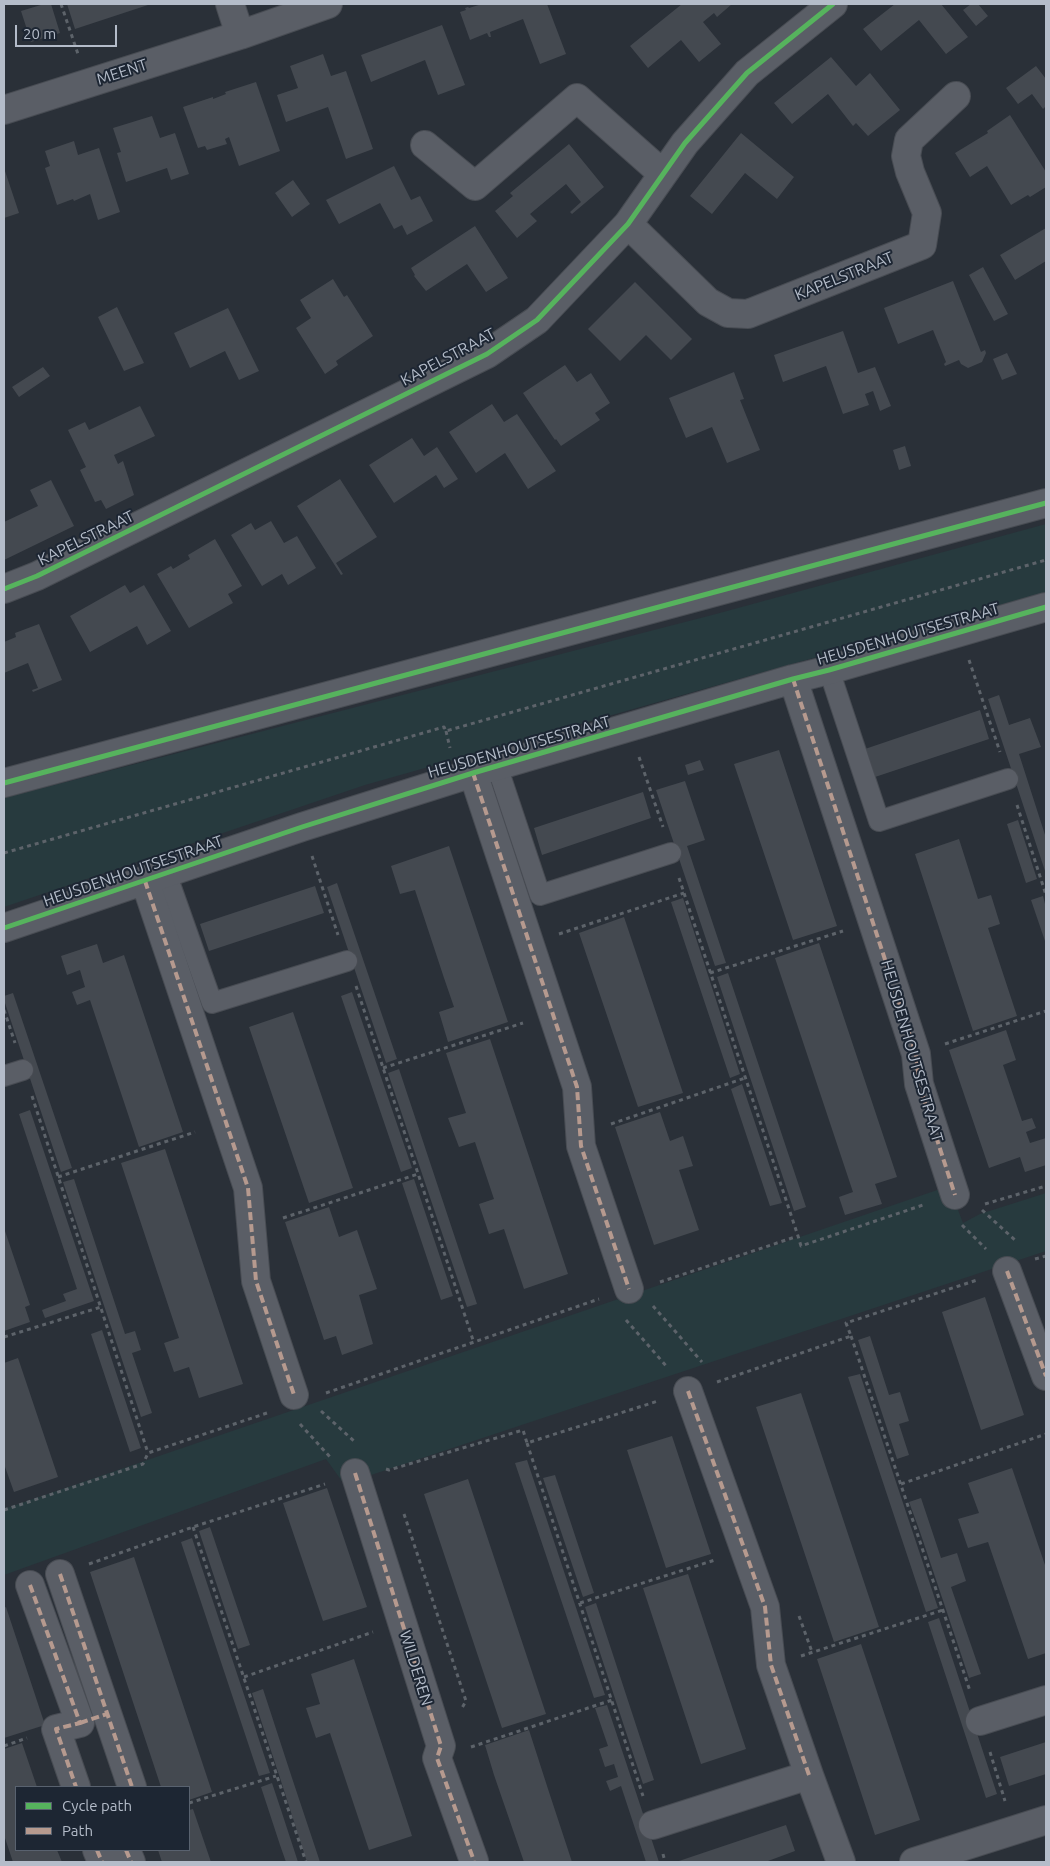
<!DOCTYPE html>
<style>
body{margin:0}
#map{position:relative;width:1050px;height:1866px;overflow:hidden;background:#2a3038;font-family:Ubuntu,sans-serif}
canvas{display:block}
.frame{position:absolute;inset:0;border:5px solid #b4bcc9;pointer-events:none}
.legend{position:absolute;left:15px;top:1786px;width:175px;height:65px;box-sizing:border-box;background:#1d2633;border:1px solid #59626f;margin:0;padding:6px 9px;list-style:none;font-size:15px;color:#b4bcc9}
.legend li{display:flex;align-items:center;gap:10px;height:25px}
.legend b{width:25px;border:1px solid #59626f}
.scale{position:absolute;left:15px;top:25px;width:102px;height:22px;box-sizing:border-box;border:2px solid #b4bcc9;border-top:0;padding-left:6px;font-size:15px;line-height:18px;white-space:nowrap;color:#b4bcc9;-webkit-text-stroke:4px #1d2633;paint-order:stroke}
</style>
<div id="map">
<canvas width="1050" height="1866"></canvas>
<div class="frame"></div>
<ul class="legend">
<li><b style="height:6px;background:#56b35d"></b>Cycle path</li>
<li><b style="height:6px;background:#b69a8f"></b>Path</li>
</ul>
<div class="scale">20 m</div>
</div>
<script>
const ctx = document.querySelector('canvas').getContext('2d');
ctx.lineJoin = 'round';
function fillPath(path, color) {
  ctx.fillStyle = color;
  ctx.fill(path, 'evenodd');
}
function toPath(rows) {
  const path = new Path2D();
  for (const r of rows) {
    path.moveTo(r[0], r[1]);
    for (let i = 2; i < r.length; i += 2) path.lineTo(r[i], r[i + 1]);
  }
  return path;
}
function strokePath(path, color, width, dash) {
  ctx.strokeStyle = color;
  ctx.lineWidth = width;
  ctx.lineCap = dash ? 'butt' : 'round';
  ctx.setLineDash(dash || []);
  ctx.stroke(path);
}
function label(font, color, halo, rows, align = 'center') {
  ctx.font = font + ' Ubuntu,sans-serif';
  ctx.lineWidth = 4;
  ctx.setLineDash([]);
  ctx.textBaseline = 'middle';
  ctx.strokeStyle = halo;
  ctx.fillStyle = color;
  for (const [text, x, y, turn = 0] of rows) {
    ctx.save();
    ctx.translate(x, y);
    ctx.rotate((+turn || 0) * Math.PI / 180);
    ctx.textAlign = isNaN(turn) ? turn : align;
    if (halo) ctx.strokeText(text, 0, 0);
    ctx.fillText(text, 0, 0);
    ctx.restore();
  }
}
const green = toPath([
 [1046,524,1046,592,365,785,4,907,4,798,716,614],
 [949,1186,963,1223,980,1214,1046,1193,1046,1251,344,1484,326,1459,4,1575,4,1509]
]);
const building = toPath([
 [44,4,51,4,60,33,31,42,21,11],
 [67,4,151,4,75,29],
 [482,4,547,4,566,54,540,64,523,19,490,32,491,37,489,37,487,33,470,40,460,12,466,10,465,8,468,7,469,8],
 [682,4,732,4,717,17,714,13,703,22,721,44,699,62,681,40,648,68,630,46],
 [895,4,941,4,968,37,946,54,919,20,881,51,863,29],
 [971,4,978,4,988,16,976,26,963,10],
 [442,25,465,85,438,95,425,60,371,82,361,55],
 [323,54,331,76,346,71,373,149,346,159,328,107,286,122,277,95,298,88,290,66],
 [831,57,856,86,870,73,900,110,868,136,856,123,853,126,828,94,792,124,774,103],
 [1036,66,1046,79,1046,106,1043,109,1032,94,1018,104,1006,88],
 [256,82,280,151,239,166,229,137,225,139,227,144,207,150,205,146,198,148,183,107,213,97,213,99,226,94,225,92],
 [1010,115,1046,172,1046,187,1030,197,1028,195,1011,205,987,166,970,177,955,153,988,133,987,131],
 [152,116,160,138,175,133,189,174,171,180,167,168,126,182,117,153,121,152,113,128],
 [741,133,794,177,777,199,745,173,712,214,690,196],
 [74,141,78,155,99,148,120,212,98,220,90,194,74,201,73,199,57,205,45,168,50,166,45,151],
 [569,144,604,187,572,214,570,212,581,202,566,184,530,214,537,221,517,238,495,211,513,196,510,193],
 [394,166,411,200,420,196,433,221,407,235,402,225,394,229,380,203,339,224,326,200],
 [4,168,19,213,4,218],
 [293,180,310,204,292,217,275,193],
 [475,226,508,278,486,292,467,264,426,291,414,276,415,275,411,268],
 [1046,228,1046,261,1015,280,1000,255],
 [983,267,1008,314,994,321,969,275],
 [333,279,344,297,347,295,373,336,336,361,338,365,325,374,296,328,311,318,300,300],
 [953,281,981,352,985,350,986,353,982,362,968,368,961,364,959,360,945,366,944,364,946,362,933,330,898,344,884,308],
 [635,282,692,339,671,360,646,335,620,361,588,329],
 [117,307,144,363,124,371,98,317],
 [228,308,259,371,239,380,225,351,190,368,174,333],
 [843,331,858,373,875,367,891,406,880,411,873,391,865,394,869,405,843,414,826,366,783,382,774,355],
 [1007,353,1017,374,1002,380,993,359],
 [565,365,577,382,591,373,610,403,595,413,600,420,561,446,556,439,555,440,523,393],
 [43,367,50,376,19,397,12,387],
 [734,372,744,399,740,400,760,450,727,463,712,427,686,438,669,398],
 [492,404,504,422,517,414,556,471,528,489,505,453,476,473,449,432],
 [140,406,155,436,114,455,118,464,123,461,134,495,106,509,101,500,95,502,80,470,86,467,68,430,85,422,89,430],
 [412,438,424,456,437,447,458,479,444,488,436,475,394,503,369,465],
 [905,446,911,466,899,470,893,450],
 [340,479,377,537,336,563,343,574,341,575,297,506],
 [51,480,74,526,4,560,4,522,38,506,30,490],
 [271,521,284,543,297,536,316,568,288,585,282,574,262,586,231,535,251,523,255,530],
 [215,539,242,586,228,594,233,603,189,628,157,574,171,566,173,569,190,559,188,555],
 [125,585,130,593,144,585,171,631,147,645,137,626,90,652,70,616],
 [39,624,62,680,33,692,32,690,38,688,28,663,4,673,4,642,16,637,15,633],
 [999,695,1009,725,1030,718,1041,747,1019,754,1046,838,1046,874,988,699],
 [980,710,989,739,875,777,865,749],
 [779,750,837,926,793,940,734,764],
 [700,760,704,770,688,775,685,765],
 [685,781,705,840,687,846,726,963,715,966,656,790],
 [643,792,651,818,542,855,534,828],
 [1018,820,1037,879,1026,883,1007,824],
 [959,839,978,899,991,895,1000,924,988,928,1017,1016,973,1031,915,854],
 [449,846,508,1022,448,1042,439,1012,454,1007,444,978,415,890,400,894,391,866],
 [337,883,397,1059,386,1063,327,887],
 [315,886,324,913,209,951,200,924],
 [1043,896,1046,908,1046,944,1031,900],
 [683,898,740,1074,730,1078,671,902],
 [624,917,683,1093,638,1107,579,933],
 [819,943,897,1177,875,1184,882,1204,845,1215,839,1197,853,1192,775,958],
 [97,944,103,963,124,955,183,1132,139,1147,90,1000,77,1005,72,992,85,987,80,970,67,975,61,956],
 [728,973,806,1207,794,1211,717,977],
 [352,992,412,1168,401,1172,341,996],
 [13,993,72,1168,61,1172,4,1000,4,996],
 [293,1012,353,1188,309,1203,249,1027],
 [1006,1030,1016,1060,1003,1065,1022,1121,1032,1118,1036,1128,1026,1132,1030,1143,1046,1138,1046,1165,1025,1172,1020,1157,989,1168,949,1050],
 [490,1039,568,1274,524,1289,504,1229,489,1234,479,1204,494,1199,475,1142,459,1147,448,1118,466,1113,446,1053],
 [399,1069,477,1304,467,1307,388,1073],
 [742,1084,782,1203,770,1206,731,1089],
 [30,1110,94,1301,45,1318,42,1310,66,1301,63,1294,77,1289,19,1114],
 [660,1112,670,1141,683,1136,693,1166,679,1170,699,1230,654,1245,615,1127],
 [165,1149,243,1384,199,1398,189,1367,174,1372,164,1343,179,1338,121,1163],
 [74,1179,125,1334,135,1331,141,1350,132,1353,152,1413,141,1417,63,1182],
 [414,1179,453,1296,441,1300,402,1183],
 [329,1207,339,1237,357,1230,377,1289,359,1295,373,1344,342,1355,336,1336,324,1340,285,1222],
 [4,1228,30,1305,25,1307,30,1322,4,1331],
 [985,1297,1024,1415,981,1430,942,1312],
 [102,1330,141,1448,130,1452,91,1334],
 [870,1336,889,1395,900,1392,909,1421,899,1424,909,1455,897,1459,858,1340],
 [18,1358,58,1477,14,1492,4,1464,4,1363],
 [860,1374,938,1608,926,1612,848,1377],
 [801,1393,879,1627,834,1642,756,1407],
 [672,1436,711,1554,666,1568,627,1450],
 [527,1460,605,1695,594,1698,515,1463],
 [1012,1468,1046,1568,1046,1653,1028,1659,988,1542,968,1548,958,1519,979,1513,968,1483],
 [555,1475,594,1593,583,1597,543,1478],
 [468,1479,546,1714,502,1728,424,1494],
 [327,1488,367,1607,323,1621,283,1503],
 [921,1498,941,1558,957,1553,966,1581,951,1587,981,1674,969,1678,920,1532,909,1502],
 [210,1527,250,1645,238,1649,199,1531],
 [192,1538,270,1773,259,1776,181,1542],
 [134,1557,212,1792,189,1800,189,1787,161,1787,90,1572],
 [688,1574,746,1749,701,1764,643,1588],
 [596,1603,654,1780,643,1784,585,1607],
 [6,1607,45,1725,4,1738,4,1608],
 [939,1618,997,1794,986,1798,928,1622],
 [861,1644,920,1820,875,1835,817,1659],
 [354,1659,412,1836,369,1850,330,1733,316,1738,306,1708,320,1704,311,1674],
 [263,1689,292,1778,320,1862,307,1862,281,1781,252,1693],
 [607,1705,659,1862,646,1862,621,1786,610,1791,606,1781,618,1777,614,1764,605,1767,599,1749,608,1746,595,1708],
 [529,1730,548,1789,572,1862,524,1862,494,1775,485,1745],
 [1046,1742,1046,1774,1009,1786,1000,1757],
 [22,1743,37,1787,16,1787,16,1850,57,1850,62,1862,13,1862,4,1835,4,1749],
 [272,1783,282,1813,298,1862,286,1862,280,1845,261,1787],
 [193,1809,211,1862,162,1862,158,1850,189,1850,189,1810],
 [786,1825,795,1851,768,1861,763,1862,676,1862]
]);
const path = toPath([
 [61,4,78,54],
 [969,660,1000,752],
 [446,731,450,748],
 [639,757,663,827],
 [1017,805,1046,895],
 [4,853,444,727,446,731,1046,560],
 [312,856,338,935],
 [679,878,798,1236],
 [559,934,684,893],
 [710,973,843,931],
 [356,986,474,1343],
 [4,1010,15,1043],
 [945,1044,1046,1011],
 [383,1068,523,1023],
 [32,1096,148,1453],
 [611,1124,745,1078],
 [58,1177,195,1132],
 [985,1204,1046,1186],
 [982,1210,1016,1241],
 [283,1218,418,1174],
 [962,1225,986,1249],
 [1035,1259,1046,1256],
 [660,1282,798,1236,801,1246,926,1204],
 [653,1306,702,1362],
 [626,1320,668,1368],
 [851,1336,970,1691],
 [4,1337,101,1307],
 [717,1382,851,1336,846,1323,977,1280],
 [326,1393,599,1299],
 [321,1411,355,1442],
 [300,1424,330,1457],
 [527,1443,643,1796],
 [386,1469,389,1470,523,1430,527,1443,658,1401],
 [901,1484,1046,1434],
 [4,1510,143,1464,148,1453,270,1412],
 [404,1514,466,1701,462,1708],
 [193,1527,306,1862],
 [89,1564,193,1527,325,1484],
 [580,1603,715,1560],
 [799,1616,812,1652],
 [801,1656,943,1610],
 [244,1677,373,1632],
 [4,1746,27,1738],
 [471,1747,612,1700],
 [990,1752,1005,1801],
 [189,1803,276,1776],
 [663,1854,665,1862]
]);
const lane = toPath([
 [829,670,879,821,1008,779],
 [497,766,540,895,671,853],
 [166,873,212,1003,347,961],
 [4,1076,23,1070]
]);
const street = toPath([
 [230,4,240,35],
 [4,110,240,35,328,4],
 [425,145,475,186,577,98,663,174],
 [628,224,708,302,728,313,748,314,922,245,927,213,910,172,906,156,909,140,956,96],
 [4,589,37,576,487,354,537,320,628,224,685,143,747,73,833,4],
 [793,679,916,1054,919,1084,955,1195],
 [473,773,577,1087,581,1146,629,1289],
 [4,783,1046,503],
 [145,881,248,1188,256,1281,294,1395],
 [4,928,302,827,473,773,793,679,829,670,1046,607],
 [1007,1271,1046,1376],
 [688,1391,765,1607,771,1665,809,1775],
 [355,1473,441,1746,437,1758,474,1861],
 [60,1574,132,1787],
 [30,1585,80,1723,56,1729,76,1787],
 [980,1721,1046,1700],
 [653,1825,809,1775,841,1862],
 [97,1850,102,1862],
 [126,1850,131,1862],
 [914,1862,1046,1820]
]);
const quiet = toPath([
 [793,679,916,1054,919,1084,955,1195],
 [473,773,577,1087,581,1146,629,1289],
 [145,881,248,1188,256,1281,294,1395],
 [1007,1271,1046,1376],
 [688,1391,765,1607,771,1665,809,1775],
 [355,1473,441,1746,437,1758,474,1861],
 [60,1574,132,1787],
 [30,1585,80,1723,56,1729,76,1787],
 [80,1723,107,1714],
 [97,1850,102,1862],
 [126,1850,131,1862]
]);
const cycleway = toPath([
 [4,589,37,576,487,354,537,320,628,224,685,143,747,73,833,4],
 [4,783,1046,503],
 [4,928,302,827,473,773,793,679,829,670,1046,607]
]);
const streetNames = [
 ["MEENT",122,72,-18],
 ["KAPELSTRAAT",844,276,-22],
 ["KAPELSTRAAT",448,357,-28],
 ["KAPELSTRAAT",86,538,-26],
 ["HEUSDENHOUTSESTRAAT",908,634,-16],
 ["HEUSDENHOUTSESTRAAT",519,747,-16],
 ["HEUSDENHOUTSESTRAAT",133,871,-19],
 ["HEUSDENHOUTSESTRAAT",912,1051,74],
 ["WILDEREN",416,1668,73]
];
fillPath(green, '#273a3e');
fillPath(building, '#444950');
strokePath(lane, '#484c53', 22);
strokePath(street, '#484c53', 30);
strokePath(path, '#5d636a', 3, [4, 4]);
strokePath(lane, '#5a5e66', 20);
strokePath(street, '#5a5e66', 28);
strokePath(quiet, '#b69a8f', 4, [8, 4]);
strokePath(cycleway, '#56b35d', 5);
label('16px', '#b4bcc9', '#1d2633', streetNames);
</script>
